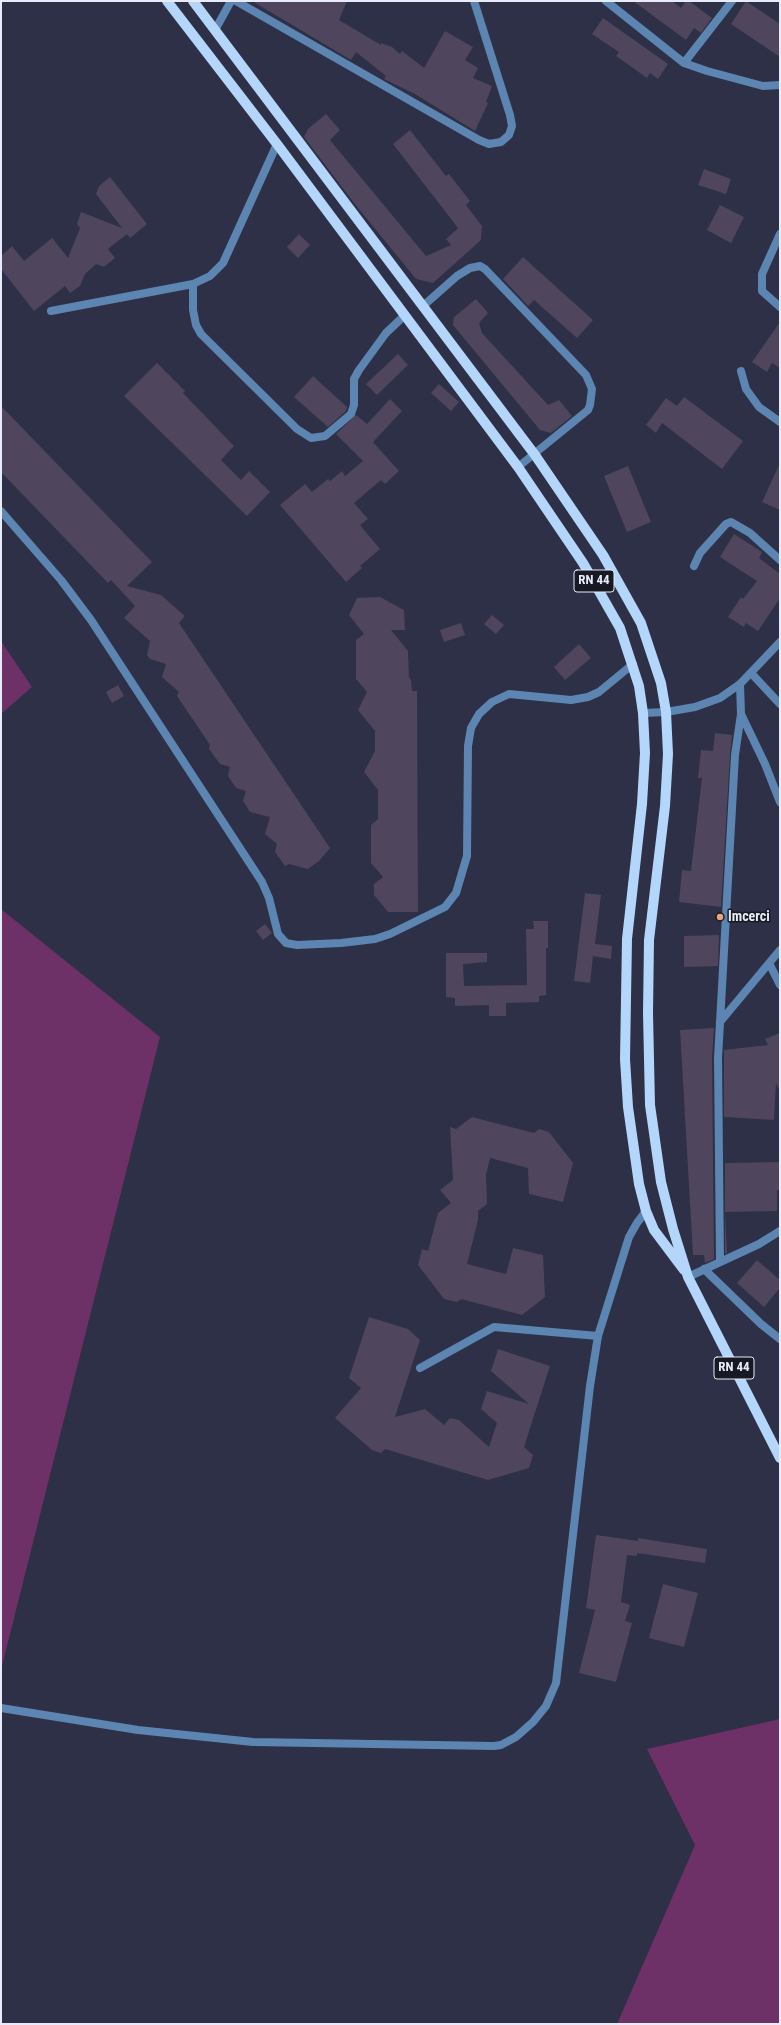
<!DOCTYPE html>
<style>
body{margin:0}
#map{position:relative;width:781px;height:2025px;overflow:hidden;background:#2d3046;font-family:"Roboto Condensed",sans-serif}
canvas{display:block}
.frame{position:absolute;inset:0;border:2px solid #e8ebf9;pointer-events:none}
</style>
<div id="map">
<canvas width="781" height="2025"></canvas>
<div class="frame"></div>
</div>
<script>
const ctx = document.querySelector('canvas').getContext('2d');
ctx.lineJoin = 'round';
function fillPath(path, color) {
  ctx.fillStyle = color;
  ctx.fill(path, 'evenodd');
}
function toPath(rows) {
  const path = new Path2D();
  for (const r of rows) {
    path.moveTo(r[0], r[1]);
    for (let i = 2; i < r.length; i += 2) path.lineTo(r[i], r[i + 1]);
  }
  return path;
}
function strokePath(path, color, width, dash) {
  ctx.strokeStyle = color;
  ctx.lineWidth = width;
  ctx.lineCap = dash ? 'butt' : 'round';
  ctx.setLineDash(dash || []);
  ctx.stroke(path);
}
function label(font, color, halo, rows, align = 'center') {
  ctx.font = font + ' "Roboto Condensed",sans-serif';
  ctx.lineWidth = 3;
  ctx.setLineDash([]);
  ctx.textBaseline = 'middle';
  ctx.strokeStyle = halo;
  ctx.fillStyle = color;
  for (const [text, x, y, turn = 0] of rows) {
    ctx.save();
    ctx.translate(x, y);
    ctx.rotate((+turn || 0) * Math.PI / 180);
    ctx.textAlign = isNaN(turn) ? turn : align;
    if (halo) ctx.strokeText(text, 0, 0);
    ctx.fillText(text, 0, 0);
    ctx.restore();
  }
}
const green = toPath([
 [1,641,32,687,1,714],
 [1,909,160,1037,1,1670],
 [780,1719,780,2024,617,2024,695,1845,647,1749]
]);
const building = toPath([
 [252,1,347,1,339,20,381,45,381,43,392,47,400,54,402,51,424,68,445,31,473,47,465,60,478,68,473,78,492,86,486,102,488,103,475,131,415,94,384,79,386,76,356,52,351,60],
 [633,1,672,1,681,8,686,1,689,1,712,18,701,33,694,28,686,40],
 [746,1,780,24,780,57,731,24],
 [603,18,668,64,658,79,650,73,647,78,616,56,619,52,592,34],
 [326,114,340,130,330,140,426,256,451,245,446,239,458,228,393,144,410,130,446,176,449,174,470,201,466,205,482,226,481,240,433,283,416,279,354,203,304,137,308,129],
 [704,169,731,179,726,194,698,185],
 [110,177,147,224,130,238,127,234,108,249,115,258,104,267,96,264,85,274,80,286,70,293,65,286,34,311,1,269,1,256,12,246,24,261,52,238,68,258,80,228,77,224,81,212,122,228,96,194,99,186],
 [720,205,744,217,731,243,707,230],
 [299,234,310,245,298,258,287,247],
 [523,257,593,320,577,338,534,300,528,306,503,279],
 [476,299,488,313,479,323,482,333,548,405,559,400,572,416,551,433,540,430,453,325,454,317],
 [780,322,780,368,772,363,767,372,752,362],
 [398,354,408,365,377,395,366,384],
 [157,363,185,391,183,393,234,446,221,460,241,480,249,471,270,492,247,516,124,396],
 [313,376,347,407,346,411,328,427,294,397],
 [439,384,459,402,451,411,431,393],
 [684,397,743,441,722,469,662,423,656,433,646,425,666,398,677,406],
 [390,399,402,411,373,442,399,471,385,484,381,480,354,503,368,519,360,525,380,549,360,566,362,568,346,582,280,505,305,484,312,492,328,479,330,481,342,471,345,476,363,461,336,434,356,415,367,424],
 [1,406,152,562,127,586,161,595,185,616,179,623,330,848,319,861,308,869,289,864,285,866,275,852,277,844,265,834,270,817,250,812,243,801,246,791,236,788,228,776,230,767,220,764,209,749,210,745,177,696,179,692,162,677,166,664,150,659,147,655,150,641,124,618,135,606,111,580,108,583,1,472],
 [780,463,780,510,762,502],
 [628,466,651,522,627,532,604,476],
 [734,534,762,552,759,558,780,574,780,598,758,631,746,623,744,627,728,617,741,597,743,599,757,581,720,557],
 [380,597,404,610,405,630,391,630,408,651,409,677,411,680,412,691,417,691,418,912,388,912,374,895,374,884,383,877,371,863,371,825,378,819,378,790,364,772,375,751,375,731,358,710,367,692,356,679,356,640,364,634,349,615,357,598],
 [492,615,504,625,496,634,484,624],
 [461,623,465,635,444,642,440,630],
 [579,644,591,658,565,680,554,667],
 [118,685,124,696,112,703,106,692],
 [715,733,732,735,730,755,721,907,679,902,682,870,691,871,702,778,698,778,701,750,713,751],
 [585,893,601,895,595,944,612,946,611,959,593,956,590,983,574,981],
 [533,921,548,921,548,948,546,948,546,995,539,996,539,1002,506,1003,506,1016,489,1016,489,1005,455,1006,455,998,446,997,446,953,487,953,487,962,463,964,464,986,527,985,526,929,534,929],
 [265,924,272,933,263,940,256,931],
 [719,935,718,966,684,967,684,936],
 [714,1028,712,1058,714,1259,705,1263,704,1255,693,1255,680,1030],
 [780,1033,780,1091,776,1083,774,1120,724,1117,724,1130,724,1050,768,1045,765,1039],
 [472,1117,534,1133,539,1129,549,1132,573,1163,563,1202,529,1194,528,1168,490,1158,486,1175,487,1204,478,1211,478,1220,467,1264,506,1274,513,1248,543,1255,545,1297,522,1315,461,1299,457,1302,444,1299,418,1265,422,1249,428,1251,438,1213,451,1203,440,1190,453,1180,450,1127,456,1129],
 [780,1162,780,1190,777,1190,777,1211,725,1212,727,1253,725,1254,725,1163],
 [757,1260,780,1280,780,1288,764,1307,737,1283],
 [369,1317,408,1329,420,1340,395,1417,425,1409,444,1425,450,1418,459,1420,489,1447,497,1423,481,1409,487,1391,529,1404,491,1371,498,1349,550,1366,524,1447,533,1455,529,1468,488,1480,385,1449,381,1453,372,1450,335,1418,361,1388,349,1378],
 [596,1535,638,1541,638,1538,707,1549,705,1563,637,1553,637,1556,627,1555,621,1602,630,1605,625,1621,632,1623,616,1682,579,1673,595,1610,586,1608],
 [663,1584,698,1593,684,1647,649,1638]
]);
const service = toPath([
 [1,1708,138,1730,253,1742,494,1746,501,1745,516,1737,533,1722,546,1706,556,1683,590,1386,598,1336]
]);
const minor = toPath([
 [236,1,479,140,489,144,501,142,509,135,512,126,510,115,474,1],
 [606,1,684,63,707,71,763,86,780,85],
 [215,30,231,1],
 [684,63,732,1],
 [780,234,762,274,762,291,780,307],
 [193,284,193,310,196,325,201,334,297,429,311,438,325,436,351,414,354,405,354,379,359,370,386,333,404,316],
 [423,306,457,276,470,268,480,266,485,269,586,375,592,389,590,405,588,410,518,467],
 [51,311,193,284,210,276,223,263,277,144],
 [741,371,746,389,759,407,780,422],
 [1,511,61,580,91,620,262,882,269,898,278,934,286,943,297,945,341,943,375,939,390,934,445,907,456,893,467,856,468,746,471,728,479,714,492,702,509,694,571,700,588,697,599,692,633,664],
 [694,566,700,553,726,524,731,522,750,533,780,560],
 [751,673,780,704],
 [643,713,666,712,695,707,720,698,740,684,780,642],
 [741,714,765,764,780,802],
 [769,963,780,985],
 [720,1022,780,950],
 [720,1262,718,1058,735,755,741,714,740,684],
 [704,1269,761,1324,780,1339],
 [688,1277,759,1244,780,1231],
 [420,1368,494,1327,598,1336,629,1237,637,1223,646,1211]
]);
const primary = toPath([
 [167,1,277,144,518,467,583,563,620,628,639,686,643,713,645,753,642,804,627,939,625,1059,628,1107,639,1184,646,1211,654,1230,684,1270],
 [193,1,535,455,603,555,641,623,661,683,666,712,668,754,665,806,649,940,648,1013,650,1105,661,1182,673,1229,688,1277,780,1458]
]);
const markers = [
 [720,917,4,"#efa377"]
];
const shields = [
 [594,581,40],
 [734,1368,40]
];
const shieldNames = [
 ["RN 44",594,581],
 ["RN 44",734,1368]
];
const poiNames = [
 ["Imcerci",728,917]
];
fillPath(green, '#6d3067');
fillPath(building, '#4f455c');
strokePath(service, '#5c85b2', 8);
strokePath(minor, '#5c85b2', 8);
strokePath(primary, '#b5d6fb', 10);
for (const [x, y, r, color] of markers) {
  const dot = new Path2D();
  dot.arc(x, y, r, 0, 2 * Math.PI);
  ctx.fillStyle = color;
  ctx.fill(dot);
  strokePath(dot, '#171923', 1.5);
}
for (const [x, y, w] of shields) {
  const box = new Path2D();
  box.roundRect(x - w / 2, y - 11, w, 22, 3);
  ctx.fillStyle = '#171923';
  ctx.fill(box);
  strokePath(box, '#e8ebf9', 1);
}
label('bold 13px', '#e8ebf9', null, shieldNames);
label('bold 14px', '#e8ebf9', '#171923', poiNames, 'left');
</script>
